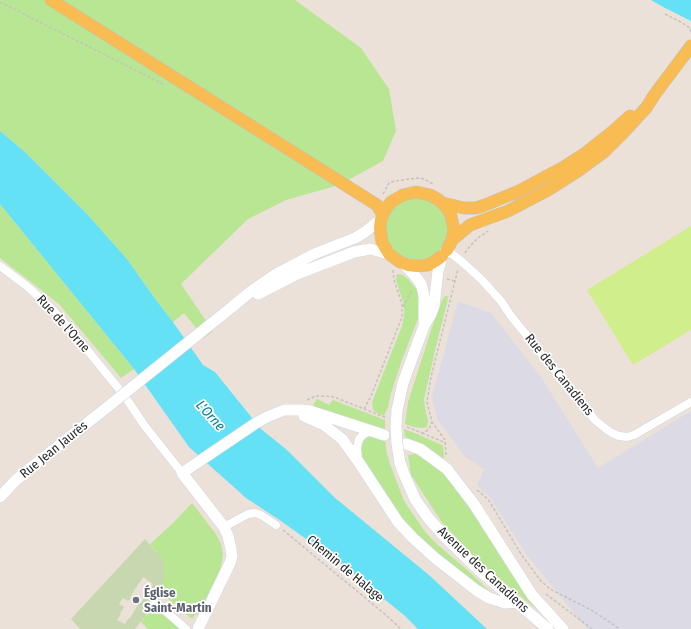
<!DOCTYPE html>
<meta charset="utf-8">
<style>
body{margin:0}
canvas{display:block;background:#ece1d9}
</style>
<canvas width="691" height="629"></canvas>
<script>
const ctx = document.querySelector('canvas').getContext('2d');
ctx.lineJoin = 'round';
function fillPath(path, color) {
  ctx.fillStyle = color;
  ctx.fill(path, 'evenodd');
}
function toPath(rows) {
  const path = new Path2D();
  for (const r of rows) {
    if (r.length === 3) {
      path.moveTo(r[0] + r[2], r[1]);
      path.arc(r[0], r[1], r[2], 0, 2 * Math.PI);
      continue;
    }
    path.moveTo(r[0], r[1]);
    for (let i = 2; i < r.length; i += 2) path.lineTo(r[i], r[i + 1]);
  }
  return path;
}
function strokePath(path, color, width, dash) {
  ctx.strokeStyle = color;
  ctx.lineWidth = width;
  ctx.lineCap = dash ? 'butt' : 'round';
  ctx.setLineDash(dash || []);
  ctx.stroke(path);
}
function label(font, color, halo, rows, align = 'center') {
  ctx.font = font + ' "Fira Sans Condensed",sans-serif';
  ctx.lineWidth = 3.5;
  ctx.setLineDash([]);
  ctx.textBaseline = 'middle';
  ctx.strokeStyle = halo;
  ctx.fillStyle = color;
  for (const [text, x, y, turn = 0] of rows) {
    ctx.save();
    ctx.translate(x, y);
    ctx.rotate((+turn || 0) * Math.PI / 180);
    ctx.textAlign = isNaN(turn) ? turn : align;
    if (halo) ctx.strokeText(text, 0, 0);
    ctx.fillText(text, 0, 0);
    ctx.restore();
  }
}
const industrial = toPath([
 [458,301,491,313,541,377,598,468,691,411,691,629,587,629,526,554,489,496,477,486,484,469,465,457,437,419,432,397]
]);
const green = toPath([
 [0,0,295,0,361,48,389,89,396,131,383,161,339,185,286,200,248,219,181,284,213,331,204,338,184,313,173,322,156,300,127,259,86,213,25,152,0,131],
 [417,229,31],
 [0,204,134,369,121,378,59,304,0,258],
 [397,274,403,275,408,279,415,288,419,289,419,316,402,360,391,393,388,407,384,416,375,412,373,409,372,402,402,326,404,316,404,305,397,283,396,279],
 [446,296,448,296,447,303,437,342,424,399,425,408,428,420,427,427,421,428,414,427,405,424,408,402,437,312,444,297],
 [317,399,329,405,333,400,385,420,385,431,320,410,313,405],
 [404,429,417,434,442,445,443,446,444,457,443,458,423,444,405,437],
 [371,435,385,439,386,449,389,461,404,501,426,533,438,545,473,575,494,596,470,583,402,521,363,461,360,448,366,437],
 [416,454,445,474,547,618,476,559,441,521,411,475,408,455],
 [192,503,216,534,221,544,223,554,221,567,207,597,201,613,199,615,196,614,192,619,161,593,164,575,164,562,160,556,150,544,172,524],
 [153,606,167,616,181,629,148,629,141,622]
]);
const cemetery = toPath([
 [145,539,160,556,164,562,164,580,161,593,158,599,153,604,153,606,135,629,80,629,71,619],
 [143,577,153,584,141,603,139,603,130,618,128,619,125,624,117,620,121,614,120,612,121,612,124,607,119,604,123,598,128,601,131,598,130,597]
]);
const pitch = toPath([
 [691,226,691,330,633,365,587,290]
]);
const water = toPath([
 [651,0,691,0,691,21,665,8],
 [0,131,25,152,86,213,127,259,156,300,173,322,203,365,215,372,261,429,287,450,334,497,429,575,487,629,418,629,405,616,340,563,278,519,246,498,189,447,134,369,0,204]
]);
const path = toPath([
 [0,2,163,84],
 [665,14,679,21,690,28,691,34],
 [383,194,389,183,395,181,417,178,424,179,433,184],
 [465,253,470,246,478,238,488,231],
 [447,279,455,281],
 [403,307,412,290],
 [307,400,316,396,322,396,334,397,387,418],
 [364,409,371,396,402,317,402,304,394,280,393,270],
 [407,427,422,433,425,432,429,429,432,422],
 [422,433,446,443],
 [446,455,445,440,432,422,427,402,431,377,458,269],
 [477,490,488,499,521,554,535,573,540,580,550,589,593,611,620,629],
 [283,530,386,615,401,629],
 [546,594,592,629]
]);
const street = toPath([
 [447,250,461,261,481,279,501,301,511,316,595,420,606,429,612,433,619,436,627,437,634,435,691,402],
 [0,266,28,287,54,311,80,341,119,389],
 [128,401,144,425,182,473],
 [358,459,357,448,359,439,364,434,373,430],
 [224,527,248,514,255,513,261,515,276,525],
 [155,602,186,629]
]);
const secondary = toPath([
 [404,264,416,277,421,284,423,291,424,297,424,323],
 [258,294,297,274,354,252,370,249,389,254],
 [232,307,250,292,276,274,314,254,355,238,365,232,381,219],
 [397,410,403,383,408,369,424,326,431,314,434,306,438,271,442,256,446,252],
 [304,416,324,425,342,439,358,461,398,522,413,538,435,558,476,590,489,598,505,603,517,602],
 [406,444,420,449,447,469,474,504,532,595,563,629],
 [400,463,404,474,415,499,429,519,446,538,480,571,548,629],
 [0,497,16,480,29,469,110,405],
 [198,629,230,563,232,556,231,549,228,536,224,527,182,473,256,423,267,417,284,410,302,410,310,411,384,435]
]);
const primary = toPath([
 [51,0,377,205,383,215],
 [443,203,464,208,476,208,485,205,519,191,564,167,584,154,612,132,630,116],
 [452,240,470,225,508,211,548,190,578,171,604,152,622,134,646,108,655,94,691,46],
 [442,256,435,261,428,265,416,266,408,265,400,262,389,254,382,242,380,228,381,219,385,210,391,202,403,195,416,192,430,195,439,200,446,207,449,211,451,216,453,225,454,230,452,240,447,250]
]);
const secondaryBridge = toPath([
 [110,405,232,307],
 [397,410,396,426,397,444,400,463]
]);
const markers = [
 [136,600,4,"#6b7280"]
];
const streetNames = [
 ["Rue de l'Orne",63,324,48],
 ["Rue des Canadiens",559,375,51],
 ["Rue Jean Jaurès",54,450,-39],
 ["Chemin de Halage",345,569,40],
 ["Avenue des Canadiens",483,570,43]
];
const worshipNames = [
 ["Église",144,593],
 ["Saint-Martin",144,608]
];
const waterNames = [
 ["L'Orne",210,416,48]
];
fillPath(industrial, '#dcdae4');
fillPath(green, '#b9e692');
fillPath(cemetery, '#c7d7af');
fillPath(pitch, '#d1ee8d');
fillPath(water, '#65e1f5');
strokePath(street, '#ced5e3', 9);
strokePath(secondary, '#ced5e3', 12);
strokePath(primary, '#c3c3c3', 13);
strokePath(path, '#c3c3c3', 1.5, [3, 2]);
strokePath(street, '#fff', 8);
strokePath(secondary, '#fff', 11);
strokePath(primary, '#f8bc52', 12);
strokePath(secondaryBridge, '#ced5e3', 12, []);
strokePath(secondaryBridge, '#fff', 11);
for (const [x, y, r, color] of markers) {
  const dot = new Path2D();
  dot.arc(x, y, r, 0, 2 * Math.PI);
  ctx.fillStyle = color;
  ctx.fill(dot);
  strokePath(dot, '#fff', 1.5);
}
label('13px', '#282828', '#fff', streetNames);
label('bold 13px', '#5b616d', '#fff', worshipNames, 'left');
label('italic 14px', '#067e9f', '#fff', waterNames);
</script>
